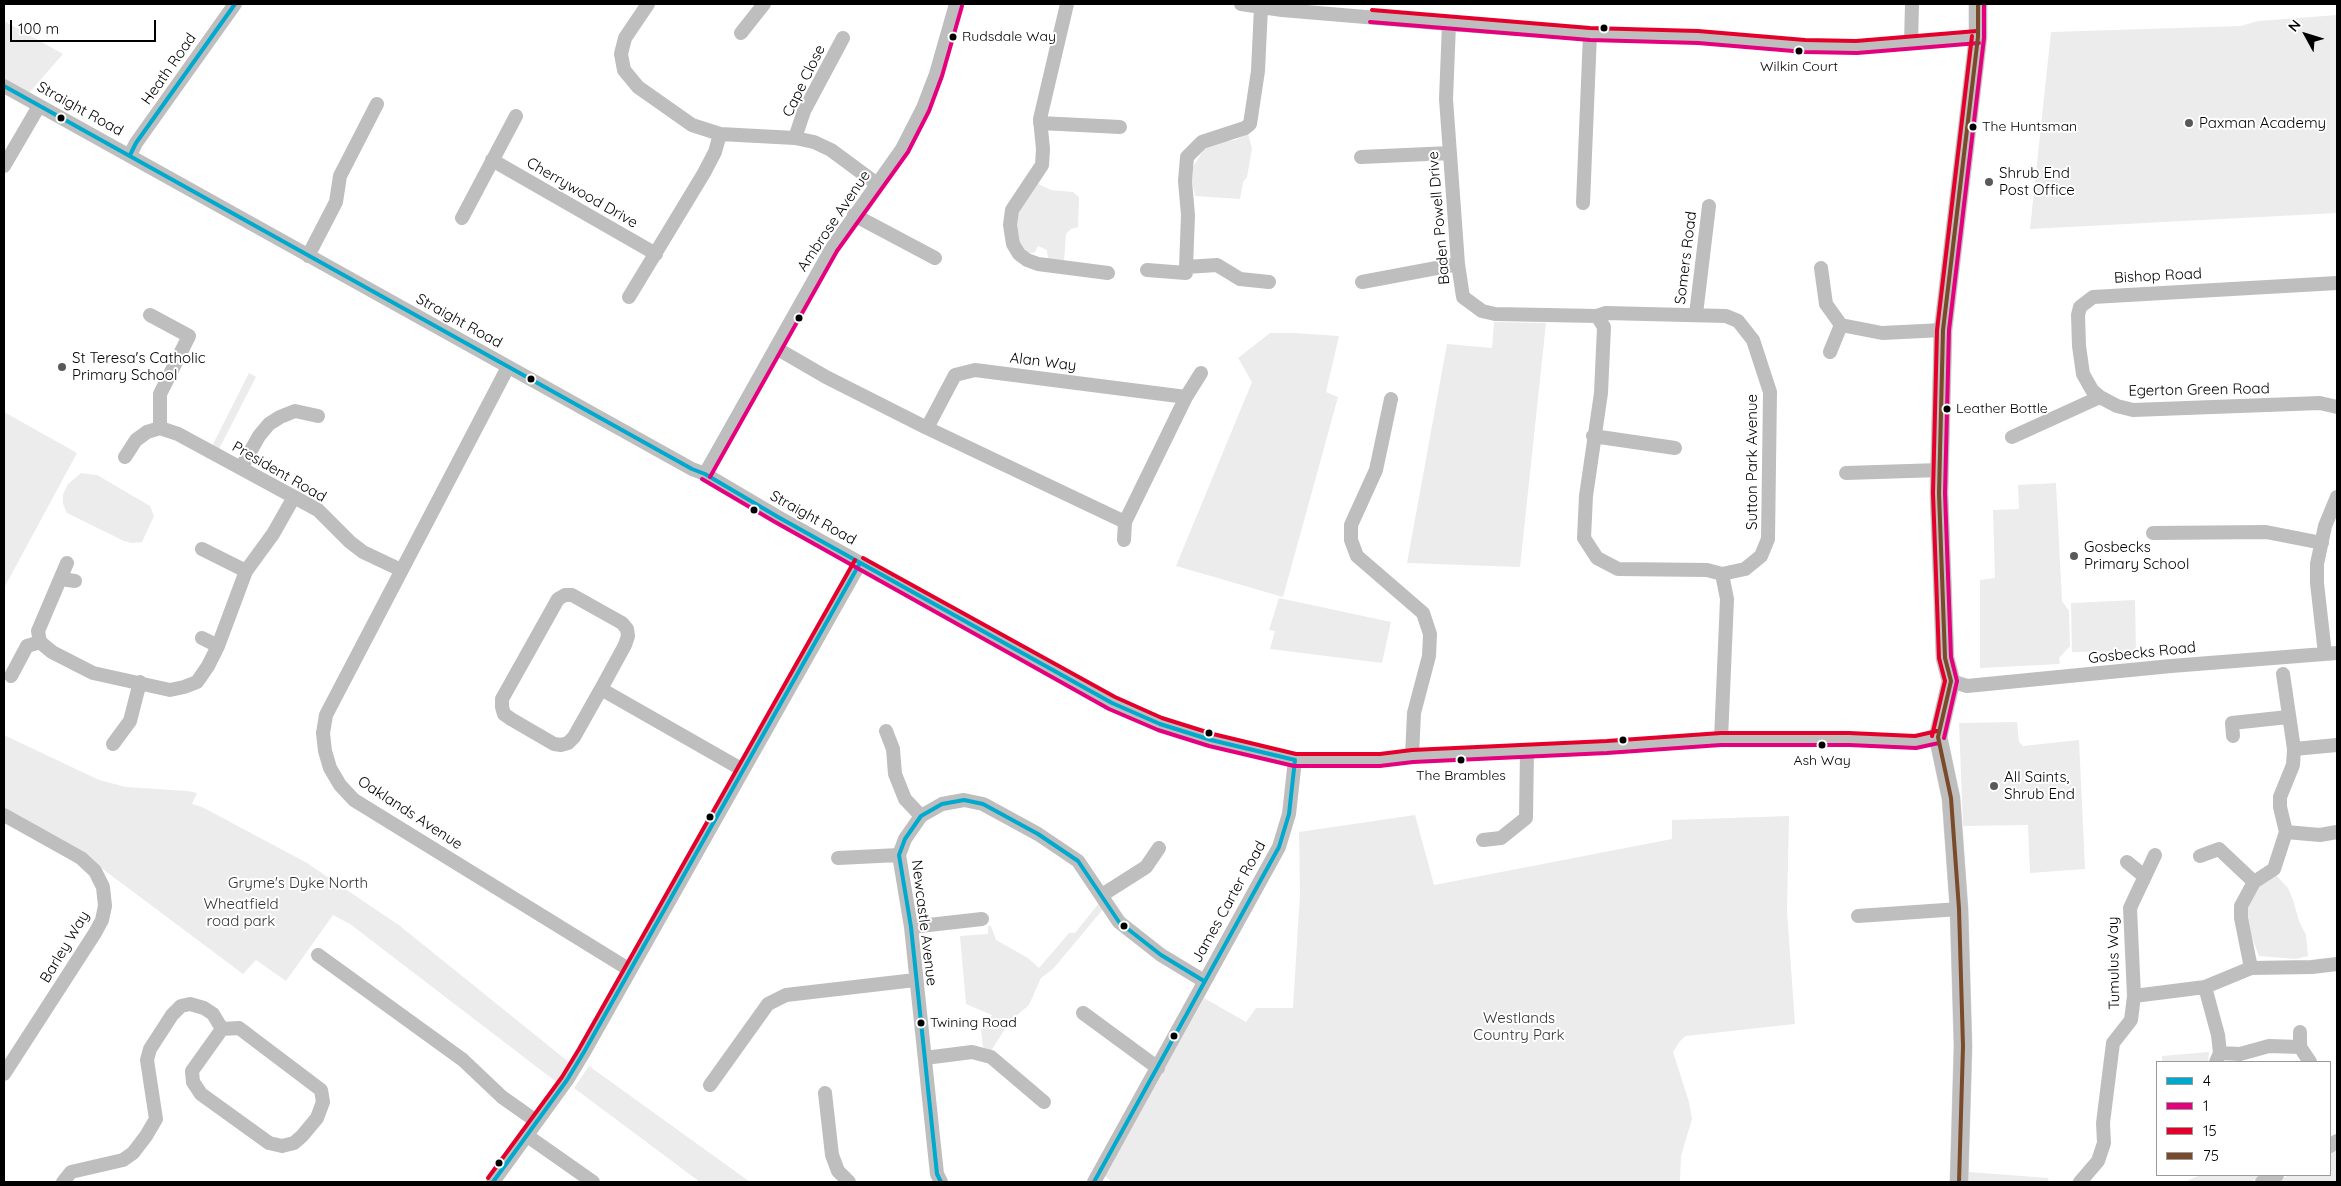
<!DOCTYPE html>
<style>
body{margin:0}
#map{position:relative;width:2341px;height:1186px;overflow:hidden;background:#fff;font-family:Quicksand,sans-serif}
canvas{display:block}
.frame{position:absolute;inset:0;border:5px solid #000;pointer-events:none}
.legend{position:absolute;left:2156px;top:1061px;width:175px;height:115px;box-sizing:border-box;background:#fff;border:1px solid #999;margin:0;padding:6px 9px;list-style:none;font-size:15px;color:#000}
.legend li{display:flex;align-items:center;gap:10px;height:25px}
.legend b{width:25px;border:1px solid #999}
.north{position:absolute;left:2281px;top:10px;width:50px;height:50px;-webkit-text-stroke:4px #fff;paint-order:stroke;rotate:309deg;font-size:14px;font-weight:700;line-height:20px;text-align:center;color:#000}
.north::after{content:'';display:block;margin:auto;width:18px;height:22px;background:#000;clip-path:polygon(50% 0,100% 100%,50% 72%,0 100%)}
.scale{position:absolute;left:10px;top:20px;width:146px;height:22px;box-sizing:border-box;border:2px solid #000;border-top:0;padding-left:6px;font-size:15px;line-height:18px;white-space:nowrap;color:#000;-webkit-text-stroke:4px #fff;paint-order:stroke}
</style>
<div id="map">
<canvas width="2341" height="1186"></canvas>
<div class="frame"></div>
<ul class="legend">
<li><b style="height:6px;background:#00a9ce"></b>4</li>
<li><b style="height:6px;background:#e5007d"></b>1</li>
<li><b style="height:6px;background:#e4002b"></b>15</li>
<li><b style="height:6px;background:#7a4b2a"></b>75</li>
</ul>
<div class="north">N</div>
<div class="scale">100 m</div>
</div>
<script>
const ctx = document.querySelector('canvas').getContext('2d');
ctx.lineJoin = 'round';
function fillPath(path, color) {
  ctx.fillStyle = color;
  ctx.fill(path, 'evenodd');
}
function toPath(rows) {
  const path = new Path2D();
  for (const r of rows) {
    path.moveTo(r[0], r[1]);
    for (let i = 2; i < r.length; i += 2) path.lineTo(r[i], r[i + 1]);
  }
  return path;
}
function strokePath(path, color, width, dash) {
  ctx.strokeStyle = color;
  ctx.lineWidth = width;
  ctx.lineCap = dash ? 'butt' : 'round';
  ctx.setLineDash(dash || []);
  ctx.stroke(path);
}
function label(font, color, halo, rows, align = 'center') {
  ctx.font = font + ' Quicksand,sans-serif';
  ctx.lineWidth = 4;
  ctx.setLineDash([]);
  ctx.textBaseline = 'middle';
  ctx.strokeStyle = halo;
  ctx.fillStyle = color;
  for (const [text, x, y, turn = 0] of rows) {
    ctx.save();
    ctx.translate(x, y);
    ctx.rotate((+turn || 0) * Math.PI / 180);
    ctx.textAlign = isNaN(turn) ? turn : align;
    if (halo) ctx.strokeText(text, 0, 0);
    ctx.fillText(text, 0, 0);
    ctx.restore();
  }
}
const green = toPath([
 [2337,15,2337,213,2030,229,2051,32,2241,26,2258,21],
 [4,21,63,54,28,94,4,80],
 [1248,133,1252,149,1247,177,1243,182,1240,199,1195,196,1192,181,1193,167,1204,149,1218,142,1236,140],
 [1036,183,1051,190,1073,192,1079,197,1078,227,1071,229,1066,234,1064,262,1048,259,1047,250,1038,246,1035,252,1027,254,1017,241,1013,220],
 [1494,322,1546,323,1520,567,1407,563,1447,344,1492,348],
 [1270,333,1294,333,1339,336,1326,392,1338,397,1283,597,1176,566,1252,382,1238,358],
 [249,373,256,377,219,449,212,446],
 [4,412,77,453,4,588],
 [81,473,97,475,150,506,154,516,142,542,132,543,124,541,67,513,63,504,63,494,68,484],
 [2056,483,2062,601,2069,611,2070,646,2059,658,2060,664,1980,668,1980,580,1995,578,1993,510,2019,509,2018,485],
 [1279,598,1391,622,1382,663,1270,649,1275,631,1269,630],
 [2135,600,2136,651,2072,652,2071,603],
 [2017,722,2019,742,2023,746,2079,740,2085,869,2030,873,2028,825,1963,826,1959,723],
 [4,735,99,780,126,787,188,791,197,793,192,804,202,807,307,863,400,926,570,1063,559,1084,350,924,333,915,286,981,256,960,243,974,92,861,4,808],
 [1415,815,1434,885,1672,839,1672,820,1789,816,1787,911,1795,1024,1686,1036,1680,1041,1673,1052,1689,1102,1692,1119,1681,1156,1680,1181,1711,1182,1112,1182,1105,1176,1204,998,1246,1022,1256,1008,1293,1008,1300,894,1299,832],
 [2274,873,2288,888,2293,900,2299,921,2306,935,2308,956,2296,959,2259,956,2249,929,2245,904,2248,897],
 [1099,903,1104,908,1053,969,1041,978,1029,1005,1010,1021,991,1051,983,1047,981,1030,992,1015,966,1004,960,936,988,934,988,926,991,926,996,940,1028,958,1039,968,1069,933,1075,933],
 [2209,1052,2208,1062,2162,1062,2162,1056],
 [589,1066,750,1182,700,1182,574,1088],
 [2337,1148,2337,1182,2275,1182,2289,1175,2330,1175,2330,1152],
 [1969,1172,2048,1178,2049,1182,1968,1182],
 [2200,1175,2263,1175,2250,1182,2185,1182]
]);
const minor = toPath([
 [648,4,625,38,621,54,624,70,638,87,692,125,720,134,795,138,814,142,831,150,877,184],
 [1067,4,1040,119,1043,149,1042,165,1012,210,1010,225,1013,244,1019,254,1027,260,1038,264,1108,273],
 [1241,4,1282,10,1449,24,1590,34,1698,37,1805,46,1856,47,1978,37],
 [1261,7,1258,71,1250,124,1245,128,1202,142,1187,157,1185,181,1188,215,1186,267,1217,265,1240,279,1269,282],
 [1449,24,1446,99,1458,264,1463,297,1482,311,1495,314,1597,316,1604,327,1601,393,1586,496,1584,538,1597,558,1618,569,1707,570,1722,574,1727,599,1721,739],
 [741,33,764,4],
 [1911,43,1912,4],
 [4,86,692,469,705,474,778,517,1112,703,1160,724,1211,740,1295,760,1380,760,1412,756,1607,747,1721,739,1849,739,1916,742,1938,737],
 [1040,123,1120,127],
 [795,138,804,111,843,38],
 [130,155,136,143,235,4],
 [1361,157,1450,153],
 [492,160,656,254],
 [4,166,39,106],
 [1583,203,1590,34],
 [854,215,935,258],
 [462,218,516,116],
 [308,256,336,202,340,176,377,104],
 [1821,268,1826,304,1841,325,1882,333,1943,330],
 [1147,270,1186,273],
 [1362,282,1458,264],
 [629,297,704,173,715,152,720,134],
 [1696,314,1709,206],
 [150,315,189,336,160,394,160,428,178,434,318,510,350,542,363,552,401,570],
 [1597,316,1606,313,1726,316,1738,321,1753,340,1770,392,1768,539,1761,556,1745,569,1722,574],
 [776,348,826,377,927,428,1125,522],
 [1830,352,1841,325],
 [508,367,326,715,323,733,325,751,330,768,340,785,354,800,630,970],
 [2100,397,2092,390,2083,374,2079,346,2078,315,2080,307,2093,297,2337,283],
 [1391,399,1376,470,1351,525,1351,540,1357,556,1423,613,1430,634,1429,656,1414,713,1412,756],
 [927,428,955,375,975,370,1186,397],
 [1593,436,1675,448],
 [2012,437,2100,397,2117,406,2133,410,2320,403,2337,407],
 [125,457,136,440,147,432,160,428],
 [241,468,259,436,269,424,280,417,295,411,318,416],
 [1846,473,1940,470],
 [705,474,832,248,902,149,923,108,936,74,956,4],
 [2153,533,2266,532,2322,543],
 [1124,540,1125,522,1186,397,1201,373],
 [202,549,246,571],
 [67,563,38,631,40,642,52,652,93,673,170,690,184,687,197,682,208,666,218,646,246,571,273,534,294,497],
 [61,579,75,581],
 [202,638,218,646],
 [2325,654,2317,583,2317,564,2325,526,2337,497],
 [11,676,27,646,40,642],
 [1951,681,1967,686,2171,666,2337,653],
 [601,689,625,645,628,636,627,629,622,623,572,595,565,595,558,599,502,699,502,707,504,714,511,719,554,744,561,745,568,743,574,737,601,689,743,770],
 [886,731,893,749,895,774,905,799,921,816],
 [2233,736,2232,723,2288,717],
 [113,744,130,721,140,682],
 [2294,749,2337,745],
 [4,815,81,858,95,871,103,887,105,906,102,920,95,933,4,1074],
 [2286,832,2320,835,2337,832],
 [1483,840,1501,838,1526,818,1527,750],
 [2200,856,2219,849,2254,882],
 [838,858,899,855],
 [2127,862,2144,876],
 [1102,895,1146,867,1159,848],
 [1858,916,1959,909],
 [911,927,982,919],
 [318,955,463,1060,502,1097,536,1121],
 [2251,968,2241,918,2241,906,2254,882,2274,869,2286,832,2280,807,2280,797,2293,765,2294,749,2283,674],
 [2205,987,2218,1035,2220,1053,2216,1062],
 [2134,996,2205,987,2251,968,2312,967,2337,964],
 [1083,1013,1158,1068],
 [2300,1032,2300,1047],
 [2220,1053,2240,1054,2269,1046,2300,1047,2310,1062],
 [925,1058,972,1052,991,1057,1044,1102],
 [710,1085,768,1004,786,995,915,980],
 [825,1093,832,1155,838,1171,849,1182],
 [526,1135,593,1182],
 [2330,1146,2337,1141],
 [63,1182,71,1172,123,1160,133,1153,146,1136,156,1119,147,1060,150,1049,172,1015,181,1006,190,1004,204,1008,213,1014,222,1029,239,1028,321,1090,323,1102,317,1118,302,1136,294,1143,282,1146,269,1143,201,1094,193,1082,192,1071,222,1029],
 [493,1182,567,1080,584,1052,860,563],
 [941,1182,937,1174,934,1146,911,927,899,855,905,839,921,816,942,804,964,800,983,804,1038,834,1078,861,1119,922,1161,955,1204,981],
 [1094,1182,1279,847,1289,814,1295,760],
 [2080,1182,2098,1161,2104,1143,2103,1123,2113,1043,2131,1020,2134,996,2130,908,2155,855],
 [2262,1182,2277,1175]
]);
const major = toPath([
 [1959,1182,1963,1046,1959,909,1951,798,1938,737,1951,681,1945,658,1939,493,1943,330,1978,37,1978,4]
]);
const bus1 = toPath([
 [4,86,692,469,705,474,778,517,1112,703,1160,724,1211,740,1295,760],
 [130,155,136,143,235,4],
 [493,1182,567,1080,584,1052,860,563],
 [941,1182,937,1174,911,927,899,855,905,839,921,816,942,804,964,800,983,804,1038,834,1078,861,1119,922,1161,955,1204,981],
 [1094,1182,1279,847,1289,814,1295,760]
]);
const bus2 = toPath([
 [1370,22,1590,40,1698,43,1805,52,1857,53,1979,43],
 [710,477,837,251,908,152,929,111,942,76,962,6],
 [702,479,775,522,1109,709,1158,730,1209,746,1294,766,1380,766,1413,762,1607,753,1721,745,1849,745,1916,748,1939,743],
 [1944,738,1957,681,1951,657,1945,493,1949,330,1984,38,1984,4]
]);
const bus3 = toPath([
 [1372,10,1590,28,1698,31,1805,40,1856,41,1977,31],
 [863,558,1115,697,1162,718,1213,734,1296,754,1380,754,1412,750,1607,741,1721,733,1849,733,1915,736,1937,731],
 [1932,736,1945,681,1939,658,1933,493,1937,330,1972,36],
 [488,1178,562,1077,579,1049,855,560]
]);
const bus4 = toPath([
 [1959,1182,1963,1046,1959,909,1951,798,1938,737,1951,681,1945,658,1939,493,1943,330,1978,37,1978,4]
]);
const markers = [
 [1604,28,4.5,"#000"],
 [953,37,4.5,"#000"],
 [1799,51,4.5,"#000"],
 [61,118,4.5,"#000"],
 [2189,123,5,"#595959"],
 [1973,127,4.5,"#000"],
 [1989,182,5,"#595959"],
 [799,318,4.5,"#000"],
 [62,367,5,"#595959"],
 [531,379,4.5,"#000"],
 [1947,409,4.5,"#000"],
 [754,510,4.5,"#000"],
 [2074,556,5,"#595959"],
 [1209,733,4.5,"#000"],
 [1623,740,4.5,"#000"],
 [1822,745,4.5,"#000"],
 [1461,760,4.5,"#000"],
 [1994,786,5,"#595959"],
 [710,817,4.5,"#000"],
 [1124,926,4.5,"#000"],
 [921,1023,4.5,"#000"],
 [1174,1036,4.5,"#000"],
 [499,1163,4.5,"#000"]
];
const busNames = [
 ["Rudsdale Way",962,37],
 ["Wilkin Court",1799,67,"center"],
 ["The Huntsman",1982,127],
 ["Leather Bottle",1956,409],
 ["Ash Way",1822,761,"center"],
 ["The Brambles",1461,776,"center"],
 ["Twining Road",930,1023]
];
const streetNames = [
 ["Heath Road",169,69,-55],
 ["Cape Close",804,81,-64],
 ["Straight Road",80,109,29],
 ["Cherrywood Drive",582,193,30],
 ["Baden Powell Drive",1439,218,-95],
 ["Ambrose Avenue",834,221,-56],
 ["Somers Road",1686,258,-83],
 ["Bishop Road",2158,276,-3],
 ["Straight Road",459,321,29],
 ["Alan Way",1043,362,7],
 ["Egerton Green Road",2199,390,-1],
 ["Sutton Park Avenue",1752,462,-90],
 ["President Road",279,472,30],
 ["Straight Road",813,518,29],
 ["Gosbecks Road",2142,653,-6],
 ["Oaklands Avenue",410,813,33],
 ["James Carter Road",1229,902,-61],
 ["Newcastle Avenue",924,923,83],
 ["Barley Way",65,947,-59],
 ["Tumulus Way",2114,963,-91]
];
const poiNames = [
 ["Paxman Academy",2199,123],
 ["Shrub End",1999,173],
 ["Post Office",1999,190],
 ["St Teresa's Catholic",72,358],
 ["Primary School",72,375],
 ["Gosbecks",2084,547],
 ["Primary School",2084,564],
 ["All Saints,",2004,777],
 ["Shrub End",2004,794]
];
const parkNames = [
 ["Gryme's Dyke North",298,883],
 ["Wheatfield",241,904],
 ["road park",241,921],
 ["Westlands",1519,1018],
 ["Country Park",1519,1035]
];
fillPath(green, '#ececec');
strokePath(major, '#dbdbdb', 19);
strokePath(minor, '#bebebe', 14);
strokePath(major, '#bebebe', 18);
strokePath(bus1, '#00a9ce', 4);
strokePath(bus2, '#e5007d', 4);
strokePath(bus3, '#e4002b', 4);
strokePath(bus4, '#7a4b2a', 4);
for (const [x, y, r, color] of markers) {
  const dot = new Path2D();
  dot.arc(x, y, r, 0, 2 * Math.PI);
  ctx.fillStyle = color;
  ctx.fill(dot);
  strokePath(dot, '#fff', 2);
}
label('14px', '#000', '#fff', busNames, 'left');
label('15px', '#000', '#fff', streetNames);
label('15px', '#000', '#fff', poiNames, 'left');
label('15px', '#333', '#fff', parkNames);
</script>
